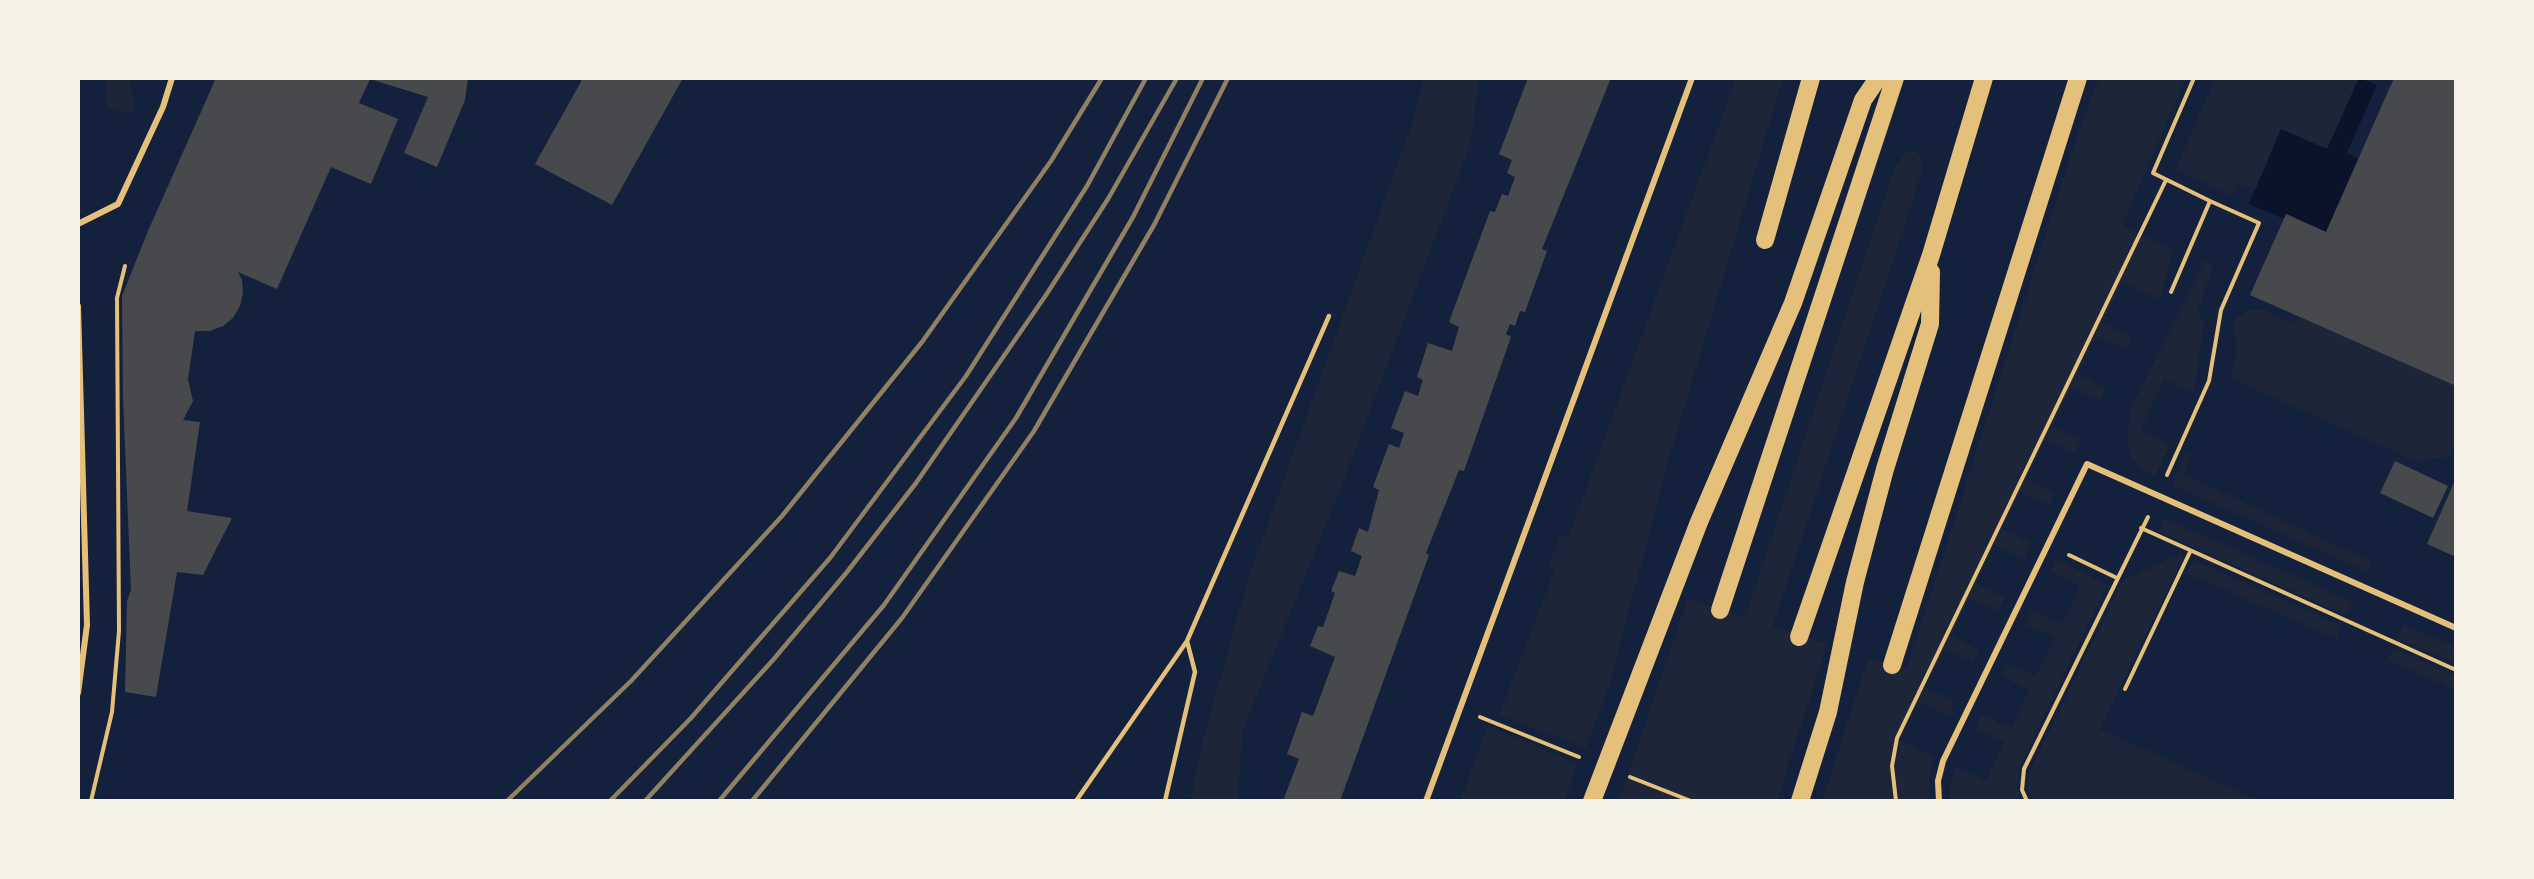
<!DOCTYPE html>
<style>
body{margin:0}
#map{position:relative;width:2534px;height:879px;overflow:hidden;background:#14213d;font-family:Montserrat,sans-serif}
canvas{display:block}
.frame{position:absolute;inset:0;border:80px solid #f6f1e7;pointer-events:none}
</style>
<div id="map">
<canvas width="2534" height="879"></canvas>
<div class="frame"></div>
</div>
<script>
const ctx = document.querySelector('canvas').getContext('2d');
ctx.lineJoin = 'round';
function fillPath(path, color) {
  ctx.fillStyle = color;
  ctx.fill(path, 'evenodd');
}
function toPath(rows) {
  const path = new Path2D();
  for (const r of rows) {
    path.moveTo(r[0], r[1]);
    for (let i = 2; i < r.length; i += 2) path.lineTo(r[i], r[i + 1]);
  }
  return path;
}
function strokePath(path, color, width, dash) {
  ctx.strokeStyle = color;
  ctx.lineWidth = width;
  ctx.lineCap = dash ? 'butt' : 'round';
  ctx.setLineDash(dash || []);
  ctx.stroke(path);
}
const green = toPath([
 [105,78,129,78,135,110,122,113,107,106],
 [1424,78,1479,78,1471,143,1340,490,1243,730,1237,801,1190,801,1204,735,1250,573,1415,115],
 [1736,78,1783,78,1665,473,1610,684,1586,748,1499,715,1555,569,1548,564,1561,535,1568,538],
 [2099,78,2186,78,2122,226,2173,250,2161,300,2122,283,2103,323,2132,336,2126,349,2096,336,2077,374,2106,388,2100,401,2071,387,2052,427,2081,440,2075,453,2045,440,2026,479,2055,493,2050,506,2020,492,2002,529,2031,543,2024,559,1994,545,1976,583,2005,597,1998,611,1969,598,1951,636,1979,650,1973,663,1944,650,1925,688,1955,702,1948,716,1918,702,1900,740,1934,757,1929,782,1929,801,1822,801,1868,658,1907,669,2076,139],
 [2215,78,2359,78,2327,149,2281,129,2255,190,2239,183,2233,196,2175,170],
 [1907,151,1915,151,1921,156,1922,172,1773,626,1827,644,1777,801,1619,801,1688,598,1745,618,1895,167],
 [2204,261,2214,265,2198,311,2204,324,2194,392,2164,379,2140,431,2170,445,2155,476,2144,471,2133,460,2127,445,2130,410],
 [2249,309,2262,310,2295,324,2300,317,2456,386,2456,444,2450,456,2417,462,2230,378,2236,356,2234,320],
 [2186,453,2190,455,2183,474,2372,562,2368,572,2172,485],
 [2164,518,2353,602,2347,616,2158,531],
 [2180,554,2184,556,2100,729,2259,801,2034,801,2028,789,2030,771,2123,580],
 [2057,559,2107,585,2019,768,2017,790,2021,801,1951,801,1950,783,1956,767,1986,781,2004,742,1975,729,1982,715,2011,728,2029,690,2001,676,2007,663,2036,676,2055,638,2025,624,2032,610,2062,624,2080,586,2051,572],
 [2193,560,2342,626,2337,639,2186,573],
 [2404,624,2456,648,2456,664,2397,638],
 [2393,648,2456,676,2456,690,2388,660],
 [1488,726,1578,764,1564,801,1460,801]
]);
const water = toPath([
 [2359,78,2377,85,2347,153,2359,159,2326,232,2287,214,2284,219,2249,204,2281,129,2327,149]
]);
const building = toPath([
 [216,78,468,78,465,100,437,167,404,153,428,97,370,79,359,103,398,119,371,184,331,167,277,289,238,272,242,280,243,293,240,306,233,318,223,326,210,331,195,331,188,379,193,401,183,420,200,422,187,511,232,518,203,575,177,572,156,697,125,692,127,601,131,590,123,398,122,296,148,231],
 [583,78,683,78,612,205,535,164],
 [1528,78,1611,78,1542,249,1547,251,1525,312,1520,311,1515,326,1510,324,1506,334,1511,337,1464,471,1459,470,1426,553,1429,555,1340,801,1283,801,1299,759,1287,754,1302,712,1313,716,1335,657,1310,646,1318,626,1323,627,1335,593,1331,591,1339,571,1355,576,1362,556,1351,551,1359,528,1368,532,1379,490,1373,487,1389,444,1399,448,1404,433,1391,428,1405,391,1418,396,1423,380,1417,377,1428,343,1452,351,1459,327,1449,322,1490,211,1495,212,1502,194,1508,196,1515,177,1507,173,1512,160,1499,154],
 [2394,78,2456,78,2456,386,2250,295,2286,214,2326,232],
 [2395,461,2448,486,2433,518,2380,493],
 [2456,478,2456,557,2427,544]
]);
const path = toPath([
 [2171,292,2210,201,2153,173,2194,78],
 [2167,475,2209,381,2221,310,2259,223,2210,201],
 [2141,528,2456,670],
 [2069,555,2117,578],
 [2125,689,2190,552],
 [1480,717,1579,757],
 [1630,777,1691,801],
 [91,801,112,712,119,631,117,298,125,266],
 [1896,801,1892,766,1897,738,2166,180],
 [2027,801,2022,790,2024,769,2148,517]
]);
const service = toPath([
 [1076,801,1187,641],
 [1165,801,1195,672,1187,641,1329,316]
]);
const minor = toPath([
 [78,224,118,204,163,107,172,78],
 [78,306,87,625,78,693],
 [1426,801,1692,78],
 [1939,801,1938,781,1943,761,2087,464,2456,628]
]);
const motorway = toPath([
 [1765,240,1811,78],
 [1720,610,1895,78],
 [1799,637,1931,255,1984,78],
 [1892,665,2078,78],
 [1592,801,1699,522,1793,303,1863,100,1878,78],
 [1800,801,1828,712,1855,582,1885,469,1930,324,1931,272]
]);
const rail = toPath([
 [507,801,631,681,782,516,922,342,1051,161,1102,78],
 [610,801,691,718,830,558,966,376,1087,186,1146,78],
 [645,801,773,660,847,572,916,483,1046,295,1108,199,1177,78],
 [719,801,884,605,1016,418,1133,217,1203,78],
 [752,801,902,618,1034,431,1154,225,1228,78]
]);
fillPath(green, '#1d2539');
fillPath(water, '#0b132b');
fillPath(building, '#48494c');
strokePath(path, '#e5c07b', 4);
strokePath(service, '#e5c07b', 4.5);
strokePath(minor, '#e5c07b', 6);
strokePath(motorway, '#e5c07b', 18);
strokePath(rail, '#918062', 4.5);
</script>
